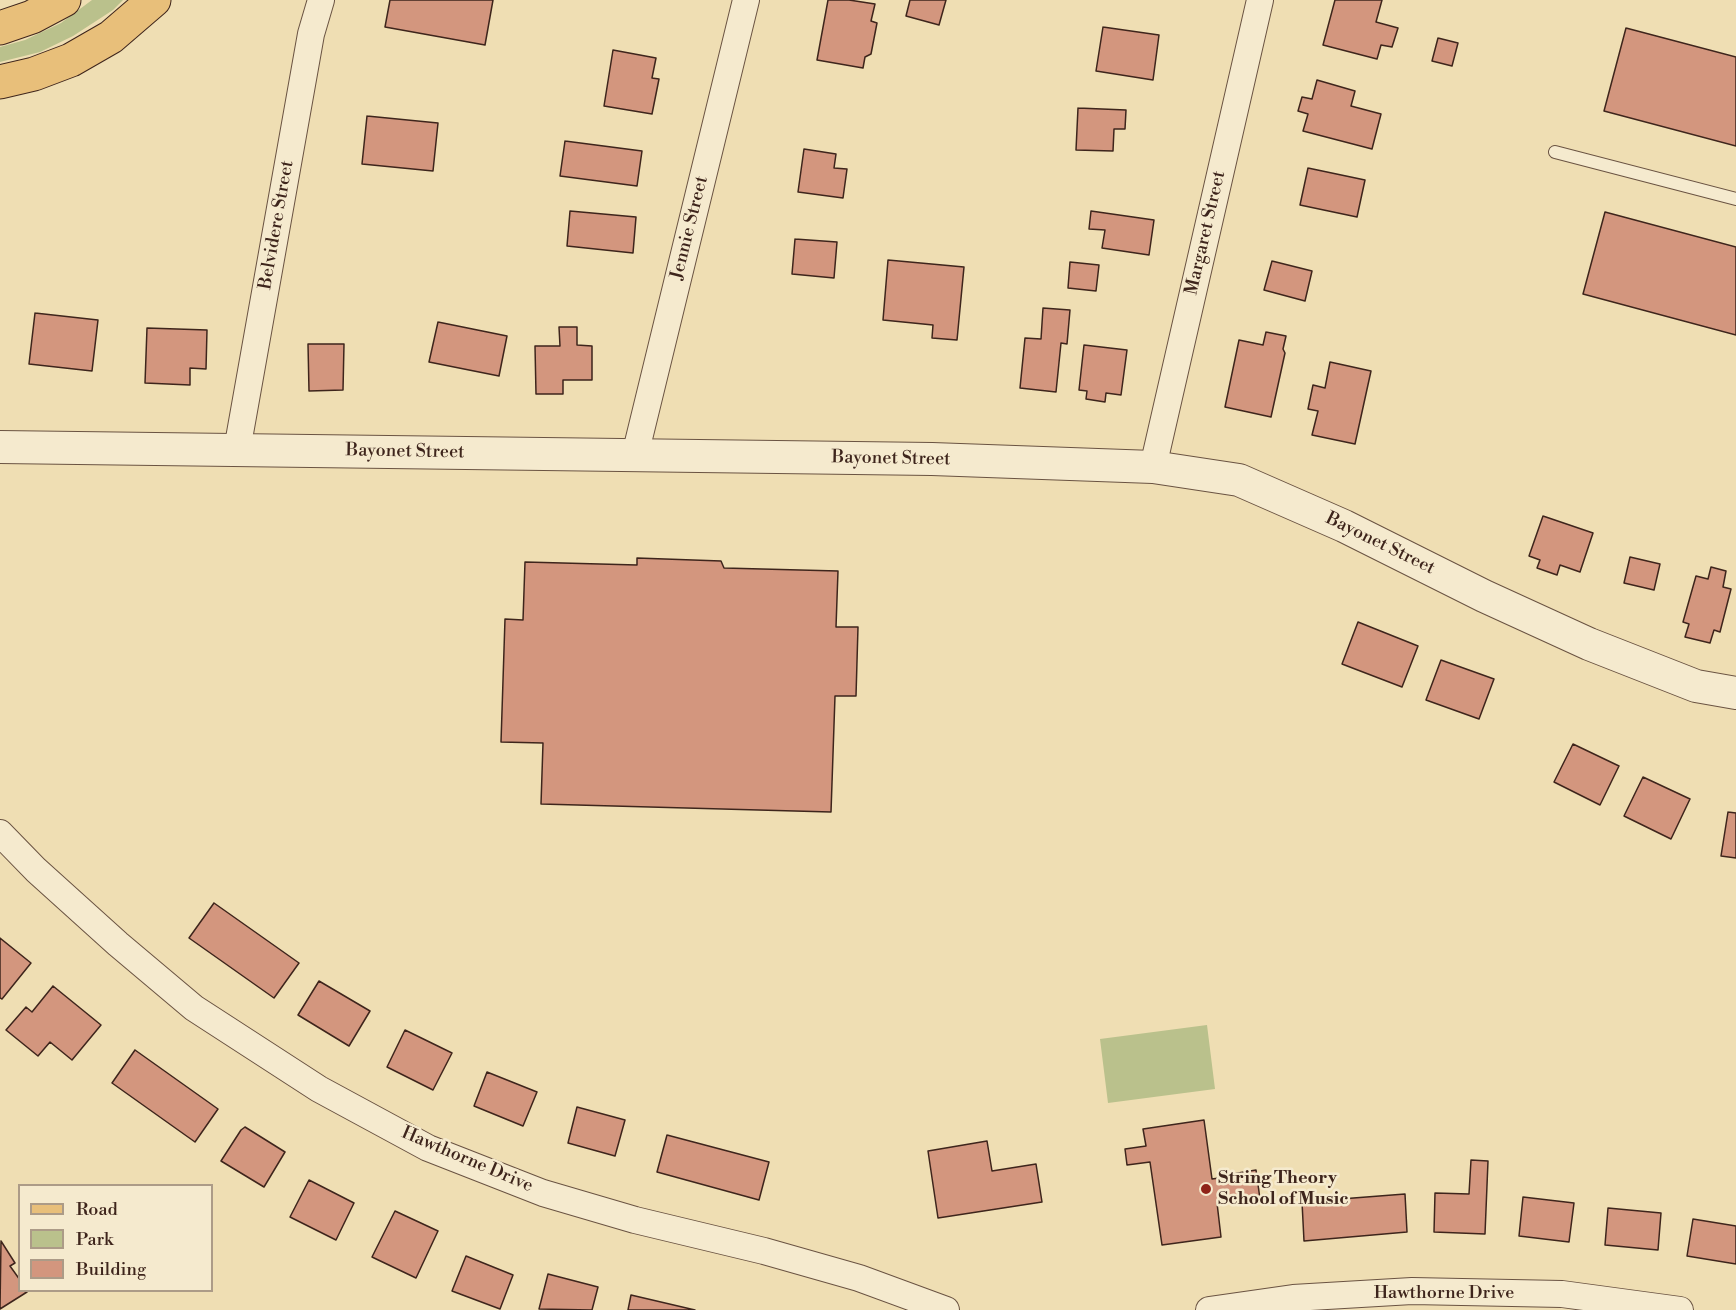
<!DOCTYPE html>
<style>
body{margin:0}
#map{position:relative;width:1736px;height:1310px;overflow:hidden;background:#efdeb3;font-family:"Libre Bodoni",serif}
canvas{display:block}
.legend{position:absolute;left:18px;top:1184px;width:195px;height:108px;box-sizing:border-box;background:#f5eace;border:2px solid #ac9b87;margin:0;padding:8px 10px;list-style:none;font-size:18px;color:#3e251c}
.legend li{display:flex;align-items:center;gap:12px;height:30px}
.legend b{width:30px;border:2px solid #ac9b87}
</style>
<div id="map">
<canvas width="1736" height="1310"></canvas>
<ul class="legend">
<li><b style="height:8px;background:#e8bf7a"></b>Road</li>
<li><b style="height:16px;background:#bac18c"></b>Park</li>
<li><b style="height:16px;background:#d3967e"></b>Building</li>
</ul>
</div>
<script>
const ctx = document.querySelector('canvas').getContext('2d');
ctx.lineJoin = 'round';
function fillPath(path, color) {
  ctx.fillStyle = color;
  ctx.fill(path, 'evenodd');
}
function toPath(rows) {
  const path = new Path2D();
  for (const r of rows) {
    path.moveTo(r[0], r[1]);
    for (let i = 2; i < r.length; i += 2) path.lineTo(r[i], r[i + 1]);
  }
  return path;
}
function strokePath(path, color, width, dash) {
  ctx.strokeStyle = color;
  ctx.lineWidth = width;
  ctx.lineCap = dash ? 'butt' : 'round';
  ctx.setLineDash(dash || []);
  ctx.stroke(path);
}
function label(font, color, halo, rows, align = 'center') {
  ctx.font = font + ' "Libre Bodoni",serif';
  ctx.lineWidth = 5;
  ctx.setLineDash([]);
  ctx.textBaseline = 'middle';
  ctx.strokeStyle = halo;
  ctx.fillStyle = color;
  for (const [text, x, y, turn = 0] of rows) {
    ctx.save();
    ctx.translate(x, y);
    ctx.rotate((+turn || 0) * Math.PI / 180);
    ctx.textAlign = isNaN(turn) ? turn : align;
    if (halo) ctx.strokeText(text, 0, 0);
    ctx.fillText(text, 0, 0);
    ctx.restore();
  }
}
const green = toPath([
 [92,0,123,0,113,10,73,36,40,52,0,62,0,47,25,40,61,23],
 [1207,1025,1215,1089,1108,1103,1100,1039]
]);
const building = toPath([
 [390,0,493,0,485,45,385,27,390,0],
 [828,0,849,0,875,4,871,21,877,23,871,54,865,57,863,68,817,60,828,0],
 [910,0,946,0,939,25,906,16,910,0],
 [1335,0,1382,0,1376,22,1398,28,1392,47,1381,45,1377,59,1323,45,1335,0],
 [1103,27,1159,35,1153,80,1096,71,1103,27],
 [1626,28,1736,57,1736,146,1604,111,1626,28],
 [1438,38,1458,43,1452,66,1432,61,1438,38],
 [613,50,656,58,652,78,659,79,652,114,604,106,613,50],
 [1317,80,1355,91,1351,106,1381,114,1372,149,1303,131,1308,114,1298,111,1302,97,1312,99,1317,80],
 [1078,108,1126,110,1125,129,1114,129,1113,151,1076,150,1078,108],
 [367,116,438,123,433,171,362,164,367,116],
 [565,141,642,151,637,186,560,176,565,141],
 [804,149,836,154,834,168,847,169,843,198,798,192,804,149],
 [1308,168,1365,180,1357,217,1300,205,1308,168],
 [570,211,636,217,633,253,567,246,570,211],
 [1091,211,1154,220,1149,255,1102,248,1105,230,1089,229,1091,211],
 [1605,212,1736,247,1736,335,1583,294,1605,212],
 [795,239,837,242,834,278,792,274,795,239],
 [888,260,964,267,957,340,932,338,933,325,883,320,888,260],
 [1272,261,1312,271,1305,301,1264,290,1272,261],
 [1070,262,1099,265,1096,291,1068,288,1070,262],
 [1043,308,1070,310,1067,344,1061,343,1056,392,1020,388,1025,338,1041,339,1043,308],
 [35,313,98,320,92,371,29,364,35,313],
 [438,322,507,336,499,376,429,362,438,322],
 [559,327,577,327,577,345,592,346,592,380,563,380,563,394,536,394,535,346,560,346,559,327],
 [147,328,207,330,206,369,190,368,190,385,145,383,147,328],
 [1266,332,1286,336,1283,349,1285,353,1271,417,1225,407,1239,340,1263,345,1266,332],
 [308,344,344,344,343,390,309,391,308,344],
 [1084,345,1127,350,1121,395,1106,393,1105,402,1086,399,1087,391,1079,390,1084,345],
 [1330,362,1371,371,1355,444,1312,435,1318,411,1308,409,1313,385,1325,388,1330,362],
 [1543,516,1593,533,1580,572,1560,565,1557,575,1537,568,1540,560,1529,556,1543,516],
 [1630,557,1660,564,1654,590,1624,583,1630,557],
 [637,558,721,561,724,568,838,571,836,627,858,627,856,696,835,696,831,812,541,804,543,743,501,742,505,619,523,620,525,562,637,565,637,558],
 [1711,567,1726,571,1723,587,1731,589,1720,632,1714,630,1710,643,1685,637,1689,624,1683,622,1696,576,1708,579,1711,567],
 [1358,622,1418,646,1402,687,1342,664,1358,622],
 [1441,660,1494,679,1479,719,1426,700,1441,660],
 [1573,744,1619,766,1600,805,1554,782,1573,744],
 [1643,777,1690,799,1671,839,1624,816,1643,777],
 [1728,812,1736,813,1736,858,1721,856,1728,812],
 [214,903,299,963,274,998,189,938,214,903],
 [0,938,31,963,2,999,0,998,0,938],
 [319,981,370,1011,349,1046,298,1015,319,981],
 [53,986,101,1025,72,1060,50,1042,38,1056,6,1030,26,1007,32,1012,53,986],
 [405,1030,452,1053,433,1090,387,1067,405,1030],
 [135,1050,218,1109,195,1142,112,1083,135,1050],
 [487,1072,537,1092,523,1126,474,1106,487,1072],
 [577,1107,625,1120,615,1156,568,1143,577,1107],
 [1204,1120,1212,1179,1226,1177,1226,1175,1256,1170,1260,1199,1230,1203,1229,1201,1217,1203,1221,1237,1162,1245,1150,1162,1127,1165,1125,1149,1146,1146,1143,1129,1204,1120],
 [245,1127,285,1152,264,1187,221,1161,241,1130,245,1127],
 [667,1135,769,1162,759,1200,657,1172,667,1135],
 [987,1141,992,1171,1036,1164,1042,1202,938,1218,928,1151,987,1141],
 [1471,1160,1488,1161,1485,1234,1434,1232,1435,1193,1469,1194,1471,1160],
 [309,1180,354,1203,336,1240,290,1217,309,1180],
 [1405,1194,1407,1232,1304,1241,1302,1202,1405,1194],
 [1523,1197,1574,1203,1569,1242,1519,1236,1523,1197],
 [1608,1208,1661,1213,1658,1250,1605,1245,1608,1208],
 [395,1211,438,1231,416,1278,372,1257,395,1211],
 [1693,1219,1736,1226,1736,1264,1687,1256,1693,1219],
 [1,1241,15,1263,10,1266,20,1280,20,1290,27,1292,0,1309,1,1241],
 [466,1256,513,1275,500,1309,452,1291,466,1256],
 [548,1274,598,1287,592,1310,539,1309,548,1274],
 [631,1295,695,1310,628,1310,631,1295]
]);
const service = toPath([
 [1555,152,1736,199]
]);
const minor = toPath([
 [237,450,311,34,321,0],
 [635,455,746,0],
 [1153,467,1260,0],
 [0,833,36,870,118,944,194,1008,319,1089,428,1148,543,1193,635,1220,764,1251,859,1278,946,1310],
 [1209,1310,1293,1298,1412,1291,1562,1294,1680,1310]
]);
const tertiary = toPath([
 [0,447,932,459,1153,467,1239,480,1344,526,1484,596,1589,644,1696,686,1736,693]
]);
const primary = toPath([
 [0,28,32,17,64,0],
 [0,82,34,74,71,60,111,37,154,0]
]);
const markers = [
 [1206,1189,6,"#8f2418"]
];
const streetNames = [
 ["Belvidere Street",277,225,-80],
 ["Jennie Street",690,228,-76],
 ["Margaret Street",1206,233,-77],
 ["Bayonet Street",405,452,1],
 ["Bayonet Street",891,459,1],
 ["Bayonet Street",1380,544,26],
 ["Hawthorne Drive",467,1160,23],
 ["Hawthorne Drive",1444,1294]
];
const poiNames = [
 ["String Theory",1218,1179],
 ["School of Music",1218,1200]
];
fillPath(green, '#bac18c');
fillPath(building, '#d3967e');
strokePath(building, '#3e251c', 1.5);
strokePath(service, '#6a5342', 14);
strokePath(minor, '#6a5342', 28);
strokePath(tertiary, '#6a5342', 34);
strokePath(primary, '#3e251c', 35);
strokePath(service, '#f5eace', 12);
strokePath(minor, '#f5eace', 26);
strokePath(tertiary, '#f5eace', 32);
strokePath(primary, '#e8bf7a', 33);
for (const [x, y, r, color] of markers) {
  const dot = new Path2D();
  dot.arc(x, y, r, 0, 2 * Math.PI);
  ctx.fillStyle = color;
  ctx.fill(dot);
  strokePath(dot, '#f5eace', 2);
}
label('18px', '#3e251c', '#f5eace', streetNames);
label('bold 18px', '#3e251c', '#f5eace', poiNames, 'left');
</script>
